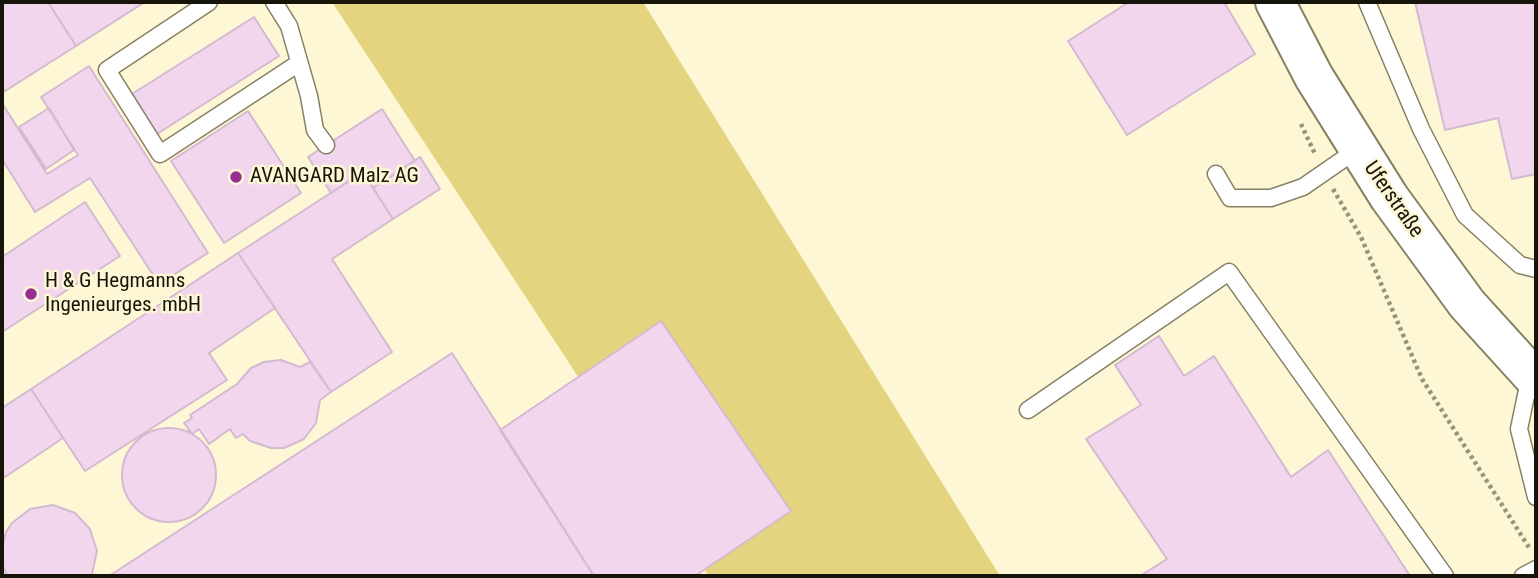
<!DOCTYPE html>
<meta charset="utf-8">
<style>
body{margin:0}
#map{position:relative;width:1538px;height:578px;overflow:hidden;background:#fdf7d6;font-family:"Roboto Condensed",sans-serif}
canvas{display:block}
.frame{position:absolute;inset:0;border:4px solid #171509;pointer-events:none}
</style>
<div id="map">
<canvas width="1538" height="578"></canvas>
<div class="frame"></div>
</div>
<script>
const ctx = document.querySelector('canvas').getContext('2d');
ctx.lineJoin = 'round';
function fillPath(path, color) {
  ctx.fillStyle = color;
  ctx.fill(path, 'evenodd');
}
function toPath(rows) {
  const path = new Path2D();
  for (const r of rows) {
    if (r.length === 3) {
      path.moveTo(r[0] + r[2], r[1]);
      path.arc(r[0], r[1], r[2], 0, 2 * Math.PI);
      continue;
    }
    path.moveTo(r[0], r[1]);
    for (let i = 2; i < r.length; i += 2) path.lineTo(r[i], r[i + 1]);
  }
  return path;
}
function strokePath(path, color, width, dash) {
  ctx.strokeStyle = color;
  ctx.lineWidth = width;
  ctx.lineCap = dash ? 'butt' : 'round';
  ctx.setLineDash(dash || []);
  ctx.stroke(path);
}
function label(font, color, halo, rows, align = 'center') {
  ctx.font = font + ' "Roboto Condensed",sans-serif';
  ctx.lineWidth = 5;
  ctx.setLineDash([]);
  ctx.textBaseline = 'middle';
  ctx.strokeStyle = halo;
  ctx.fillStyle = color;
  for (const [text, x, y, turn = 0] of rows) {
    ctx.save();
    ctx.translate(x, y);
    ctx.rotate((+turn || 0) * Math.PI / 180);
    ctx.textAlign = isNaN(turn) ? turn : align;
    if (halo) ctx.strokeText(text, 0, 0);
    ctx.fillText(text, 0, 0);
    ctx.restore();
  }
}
const water = toPath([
 [332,2,643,2,1000,576,709,576]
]);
const building = toPath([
 [2,2,48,2,76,46,2,93,2,2],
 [48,2,145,2,76,46,48,2],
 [1129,2,1224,2,1255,54,1127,135,1068,41,1129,2],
 [1415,2,1536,2,1536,174,1512,179,1498,118,1445,130,1415,2],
 [254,17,279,56,157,134,132,94,254,17],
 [89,66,208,253,159,284,90,178,35,212,2,159,2,103,47,174,78,155,41,97,89,66],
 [49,108,74,150,46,169,19,127,49,108],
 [382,109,415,161,373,188,363,172,331,193,308,157,382,109],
 [248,111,301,193,224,243,171,161,248,111],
 [420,157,440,189,393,219,373,188,420,157],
 [363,172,393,219,332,259,392,352,331,392,238,253,363,172],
 [85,202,120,256,2,332,2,257,85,202],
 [238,253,275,308,209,353,227,380,85,471,31,389,238,253],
 [661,321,791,511,695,576,594,576,500,430,661,321],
 [1159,336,1184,376,1214,356,1291,477,1328,450,1410,576,1140,576,1167,559,1086,439,1141,405,1115,365,1159,336],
 [452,353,594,576,109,576,452,353],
 [281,360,300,367,310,362,331,392,320,400,316,423,304,439,284,448,271,448,250,441,243,434,236,438,230,429,209,444,199,429,192,434,184,423,192,418,190,415,237,384,251,368,264,362,281,360],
 [31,389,63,438,2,479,2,408,31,389],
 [169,475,47],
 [53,505,75,513,90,529,97,551,92,574,90,576,7,576,3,566,2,549,6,532,12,523,30,509,53,505]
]);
const path = toPath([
 [1301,124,1315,154],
 [1333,189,1361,237,1422,379,1530,549]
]);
const service = toPath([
 [209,2,107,70,160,154,299,63],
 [274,2,289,26,309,96,315,130,326,145],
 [1367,2,1421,129,1465,215,1520,265,1536,269],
 [1216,174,1230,198,1271,198,1303,187,1358,149],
 [1530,376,1519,429,1536,497],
 [1028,410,1229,272,1445,576],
 [1523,576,1536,569]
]);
const secondary = toPath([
 [1275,2,1314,77,1389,197,1467,304,1536,380]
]);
const markers = [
 [236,177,7,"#962f93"],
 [31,294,7,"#962f93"]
];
const poiNames = [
 ["AVANGARD Malz AG",250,177],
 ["H & G Hegmanns",45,282],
 ["Ingenieurges. mbH",45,306]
];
const streetNames = [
 ["Uferstraße",1393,200,55]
];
fillPath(water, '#e4d47f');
fillPath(building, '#f1d6ee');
strokePath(building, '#d4bad1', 2);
strokePath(service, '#878164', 19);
strokePath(secondary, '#878164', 42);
strokePath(path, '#98947c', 4.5, [3.5, 3.5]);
strokePath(service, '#fff', 16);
strokePath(secondary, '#fff', 38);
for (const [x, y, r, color] of markers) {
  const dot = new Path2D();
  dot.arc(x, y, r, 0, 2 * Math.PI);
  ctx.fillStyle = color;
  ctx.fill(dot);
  strokePath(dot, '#fdf7d6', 2.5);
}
label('21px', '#171509', '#fdf7d6', poiNames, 'left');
label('21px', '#171509', '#fdf7d6', streetNames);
</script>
